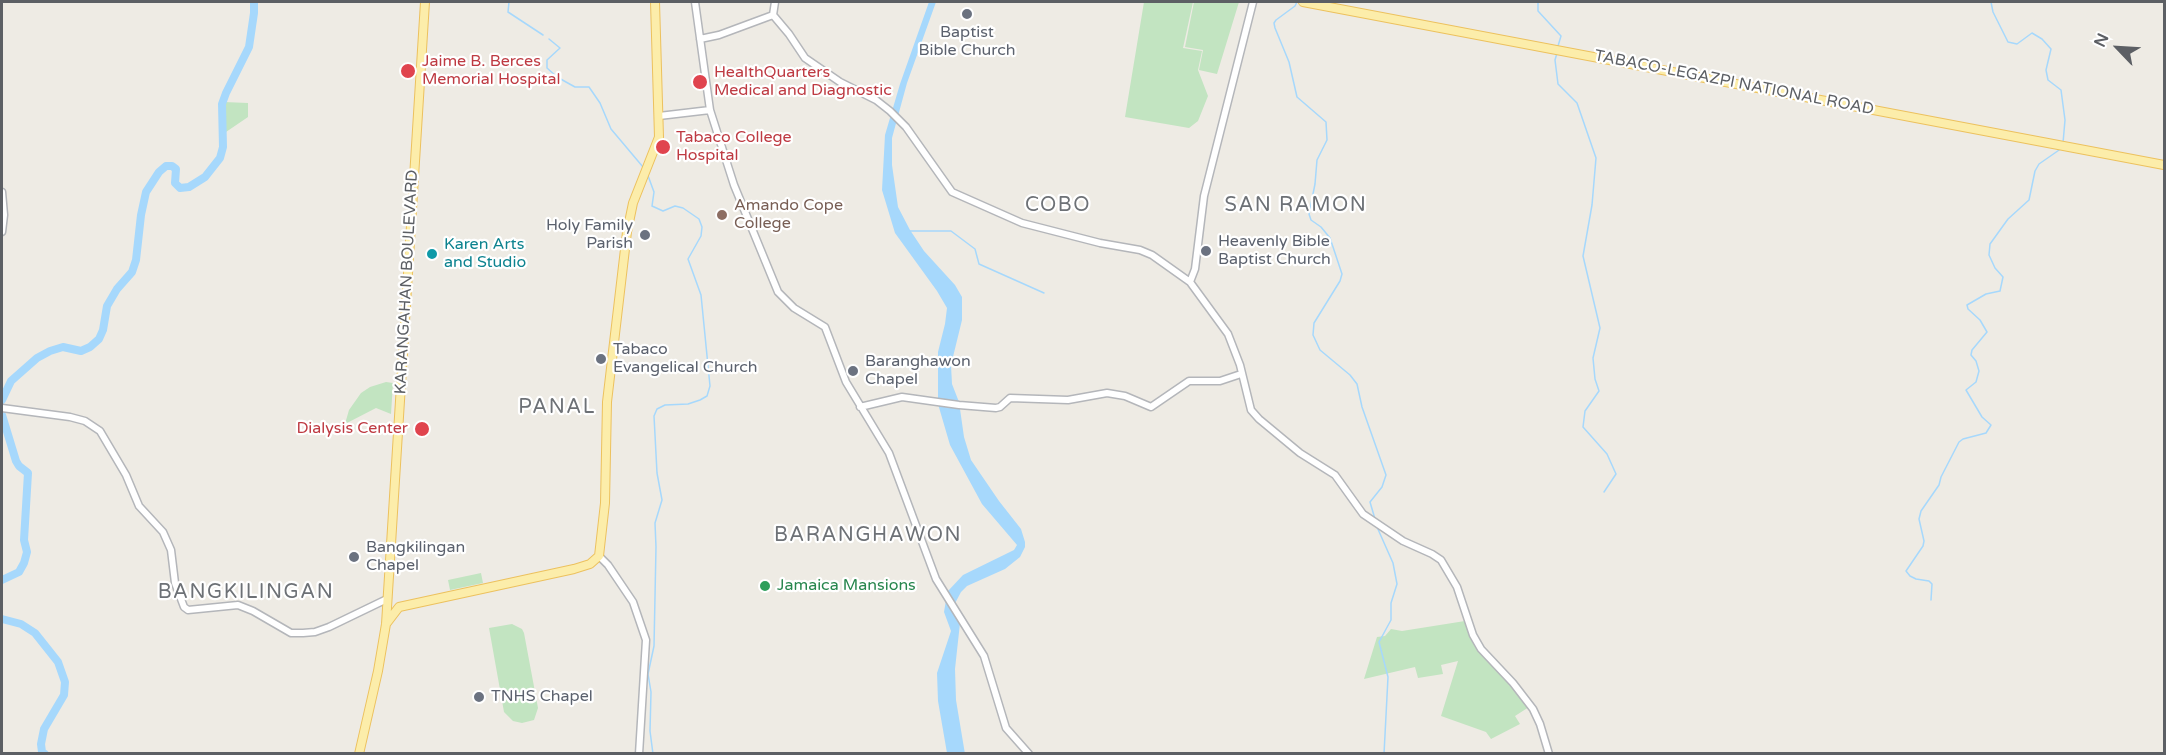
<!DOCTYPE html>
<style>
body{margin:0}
#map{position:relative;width:2166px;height:755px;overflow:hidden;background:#eeebe4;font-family:"Varela Round",sans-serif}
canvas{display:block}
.frame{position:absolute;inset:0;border:3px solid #5c5f64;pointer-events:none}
.north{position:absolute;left:2088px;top:18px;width:60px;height:60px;-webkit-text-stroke:4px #fff;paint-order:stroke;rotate:295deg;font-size:16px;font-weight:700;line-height:24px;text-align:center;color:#5c5f64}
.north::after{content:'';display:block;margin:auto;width:21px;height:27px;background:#5c5f64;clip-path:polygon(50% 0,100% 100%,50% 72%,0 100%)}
</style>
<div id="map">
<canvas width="2166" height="755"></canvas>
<div class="frame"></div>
<div class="north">N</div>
</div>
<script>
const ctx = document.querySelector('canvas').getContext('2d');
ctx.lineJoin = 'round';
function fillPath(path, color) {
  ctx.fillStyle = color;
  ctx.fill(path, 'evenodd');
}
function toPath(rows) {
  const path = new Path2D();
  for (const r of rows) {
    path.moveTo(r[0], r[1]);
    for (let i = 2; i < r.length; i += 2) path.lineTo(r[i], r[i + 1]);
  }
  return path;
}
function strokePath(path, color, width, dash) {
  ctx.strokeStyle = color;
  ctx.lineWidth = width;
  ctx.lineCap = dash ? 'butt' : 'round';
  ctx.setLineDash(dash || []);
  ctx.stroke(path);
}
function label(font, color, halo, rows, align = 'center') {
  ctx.font = font + ' "Varela Round",sans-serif';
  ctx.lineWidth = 4.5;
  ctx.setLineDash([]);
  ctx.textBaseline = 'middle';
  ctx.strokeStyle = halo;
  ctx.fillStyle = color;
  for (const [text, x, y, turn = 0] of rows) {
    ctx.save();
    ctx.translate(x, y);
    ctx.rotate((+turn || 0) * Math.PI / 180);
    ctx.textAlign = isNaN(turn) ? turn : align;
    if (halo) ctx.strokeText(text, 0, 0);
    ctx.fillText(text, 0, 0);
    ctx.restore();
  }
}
const green = toPath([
 [1144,2,1193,2,1183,48,1202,51,1198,70,1208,96,1198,121,1189,128,1125,117],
 [1194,2,1239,2,1217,74,1199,70,1203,50,1185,47],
 [224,102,248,103,248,117,226,132,223,123],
 [386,382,393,383,391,414,376,408,345,424,349,410,361,393,370,387],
 [481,573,483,583,450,590,448,580],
 [1465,621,1478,651,1511,685,1529,707,1515,716,1520,724,1491,739,1486,732,1441,716,1458,661,1441,665,1443,674,1418,678,1415,667,1364,679,1377,637,1385,636,1391,629,1402,631],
 [512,624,522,629,524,633,538,708,534,720,522,723,513,721,504,712,489,628]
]);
const water = toPath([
 [929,2,936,2,907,83,892,138,892,165,898,207,910,230,924,251,955,285,962,297,962,320,951,365,952,384,959,402,964,437,971,460,999,501,1021,529,1025,542,1025,547,1020,557,1005,569,967,586,961,592,952,609,960,623,955,669,956,700,965,754,947,753,938,701,937,673,951,631,944,612,946,600,948,591,963,575,1014,550,1017,545,982,504,950,445,938,404,938,352,945,324,947,308,937,291,895,233,882,190,885,135,900,84]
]);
const stream = toPath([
 [509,2,508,12,543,35],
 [1297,2,1295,6,1276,20,1274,23,1275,28,1289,62,1297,97,1326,122,1327,140,1317,160,1315,184,1309,214,1311,220,1321,227,1330,238,1342,274,1340,281,1314,323,1313,335,1320,350,1350,375,1357,384,1362,407,1386,475,1382,487,1370,502,1375,519],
 [1538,2,1538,11,1561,36,1558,46],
 [1991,2,1993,12,2008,42,2017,44,2032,33,2042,39,2051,49,2046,70,2048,80,2061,90,2065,120,2063,143],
 [549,39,560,48,547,60,547,68,557,77,575,87,589,87,600,103,611,129,643,167],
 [1557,53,1555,60,1558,84,1577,103,1596,158,1592,205,1583,256,1600,328,1593,358,1595,379,1599,391,1585,411,1583,427,1607,454,1616,474,1604,492],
 [647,173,654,192,652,206,663,211,675,206,683,208,699,219,702,227,701,236,688,259,701,295,710,386,707,396,700,400,688,404,665,405,657,409,654,416,657,473,662,500,655,523,656,547,654,646,648,674,651,692,650,731,653,754],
 [910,231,951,231,975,249,979,264,1044,293],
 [1377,527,1393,563,1397,584,1391,603,1391,620,1379,642,1388,677,1384,754],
 [1931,600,1932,584,1929,581,1916,579,1910,576,1906,571,1923,546,1924,541,1919,519,1921,511,1939,485,1941,477,1959,442,1963,439,1986,433,1991,425,1982,417,1966,390,1976,382,1979,371,1976,361,1971,355,1972,350,1987,332,1980,320,1968,309,1967,305,1986,294,2000,291,2003,277,1995,268,1989,255,1990,244,2008,219,2029,200,2035,171,2039,164,2062,148]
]);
const river = toPath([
 [2,400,11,381,37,358,50,351,63,347,81,351,90,347,99,339,103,330,107,306,117,289,132,272,136,260,141,215,146,192,159,172,166,166,172,166,176,169,175,183,180,188,189,187,205,177,220,158,223,147,222,104,226,93,249,47,254,13,254,2],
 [2,415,16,461,19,466,28,473,24,540,27,552,24,563,19,572,2,580],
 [2,619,21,624,35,633,58,662,65,682,64,695,44,729,41,744,42,752,45,754]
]);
const tertiary = toPath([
 [695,2,710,110,734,185,778,292,794,308,825,327,846,382,889,453,936,579,984,656,1006,728,1029,754],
 [775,2,773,15,789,34,805,58,840,82,876,100,890,111,906,127,952,192,1022,223,1100,243,1140,250,1152,255,1190,282,1228,334,1240,365,1251,410,1259,419,1300,453,1335,475,1363,514,1403,541,1432,554,1441,560,1457,587,1473,635,1481,649,1513,683,1533,709,1540,724,1549,754],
 [700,39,719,35,773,15],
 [659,116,710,110],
 [2,192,4,215,2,232],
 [1190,282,1195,269,1204,196,1253,2],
 [860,407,902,397,959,405,996,408,1000,407,1010,398,1068,400,1107,393,1125,396,1151,407,1189,381,1220,381,1241,374],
 [2,408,70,417,85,421,100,431,126,475,139,506,163,532,171,550,175,583,184,607,188,610,238,605,253,611,291,633,303,633,315,632,329,627,387,599],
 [599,556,608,565,633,602,646,640,639,754]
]);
const primary = toPath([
 [1303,2,2164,165],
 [386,624,399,607,574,569,590,564,599,556,605,503,607,402,627,232,633,203,659,137,655,2],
 [359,754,378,671,386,624,425,2]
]);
const markers = [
 [967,14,6,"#6b7280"],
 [408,71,8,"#e0444e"],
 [700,82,8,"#e0444e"],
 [663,147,8,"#e0444e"],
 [722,215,6,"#8d6e63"],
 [645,235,6,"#6b7280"],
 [1206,251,6,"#6b7280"],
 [432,254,6,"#0f9aa8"],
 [601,359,6,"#6b7280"],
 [853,371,6,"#6b7280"],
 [422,429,8,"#e0444e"],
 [354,557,6,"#6b7280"],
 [765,586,6,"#2e9e5b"],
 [479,697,6,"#6b7280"]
];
const worshipNames = [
 ["Baptist",967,33,"center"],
 ["Bible Church",967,51,"center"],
 ["Holy Family",633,226,"right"],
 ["Parish",633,244,"right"],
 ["Heavenly Bible",1218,242],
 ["Baptist Church",1218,260],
 ["Tabaco",613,350],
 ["Evangelical Church",613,368],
 ["Baranghawon",865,362],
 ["Chapel",865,380],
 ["Bangkilingan",366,548],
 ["Chapel",366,566],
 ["TNHS Chapel",491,697]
];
const healthNames = [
 ["Jaime B. Berces",422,62],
 ["Memorial Hospital",422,80],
 ["HealthQuarters",714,73],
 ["Medical and Diagnostic",714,91],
 ["Tabaco College",676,138],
 ["Hospital",676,156],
 ["Dialysis Center",408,429,"right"]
];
const streetNames = [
 ["TABACO-LEGAZPI NATIONAL ROAD",1734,83,11],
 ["KARANGAHAN BOULEVARD",407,282,-87]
];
const educationNames = [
 ["Amando Cope",734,206],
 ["College",734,224]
];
const cultureNames = [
 ["Karen Arts",444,245],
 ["and Studio",444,263]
];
const leisureNames = [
 ["Jamaica Mansions",777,586]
];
const quarterNames = [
 ["COBO",1058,206],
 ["SAN RAMON",1296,206],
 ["PANAL",557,408],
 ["BARANGHAWON",868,536],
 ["BANGKILINGAN",246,593]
];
fillPath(green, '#c2e4c1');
fillPath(water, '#a6d8fc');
strokePath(stream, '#a6d8fc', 1.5);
strokePath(river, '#a6d8fc', 8);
strokePath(tertiary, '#b4b6ba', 9);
strokePath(primary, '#ecc15e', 10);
strokePath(tertiary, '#fff', 6);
strokePath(primary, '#fcedaa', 8);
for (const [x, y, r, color] of markers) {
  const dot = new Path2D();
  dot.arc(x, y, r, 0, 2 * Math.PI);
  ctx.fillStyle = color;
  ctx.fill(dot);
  strokePath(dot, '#fff', 2);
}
label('16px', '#5b616d', '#fff', worshipNames, 'left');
label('16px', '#be3a42', '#fff', healthNames, 'left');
label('16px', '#5c5f64', '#fff', streetNames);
label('16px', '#785e54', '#fff', educationNames, 'left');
label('16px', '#0d838f', '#fff', cultureNames, 'left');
label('16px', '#27864d', '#fff', leisureNames, 'left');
ctx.letterSpacing = '1.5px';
label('20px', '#6d7176', '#fff', quarterNames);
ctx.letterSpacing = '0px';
</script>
